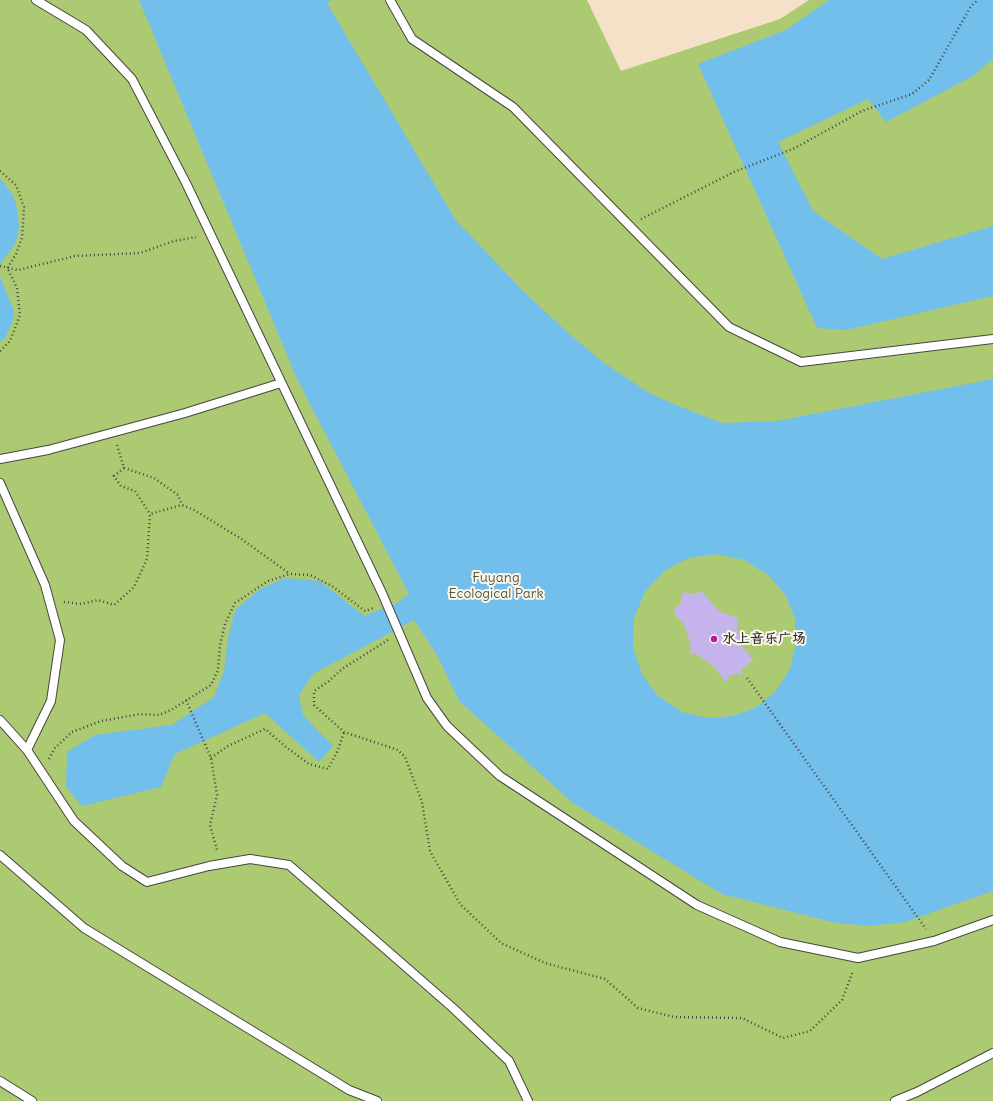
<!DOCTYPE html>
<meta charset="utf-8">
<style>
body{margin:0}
canvas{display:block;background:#f4e1c7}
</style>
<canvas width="993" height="1101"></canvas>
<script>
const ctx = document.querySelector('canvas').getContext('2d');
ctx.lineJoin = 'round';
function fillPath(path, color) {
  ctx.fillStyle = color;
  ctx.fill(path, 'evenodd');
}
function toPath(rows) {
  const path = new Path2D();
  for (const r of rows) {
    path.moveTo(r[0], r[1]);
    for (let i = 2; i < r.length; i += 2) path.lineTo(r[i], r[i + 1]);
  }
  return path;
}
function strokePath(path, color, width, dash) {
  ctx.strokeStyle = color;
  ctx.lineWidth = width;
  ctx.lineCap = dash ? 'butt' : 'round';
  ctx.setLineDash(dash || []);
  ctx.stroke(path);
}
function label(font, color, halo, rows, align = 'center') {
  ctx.font = font + ' Delius,"LXGW WenKai TC",sans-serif';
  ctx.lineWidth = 4;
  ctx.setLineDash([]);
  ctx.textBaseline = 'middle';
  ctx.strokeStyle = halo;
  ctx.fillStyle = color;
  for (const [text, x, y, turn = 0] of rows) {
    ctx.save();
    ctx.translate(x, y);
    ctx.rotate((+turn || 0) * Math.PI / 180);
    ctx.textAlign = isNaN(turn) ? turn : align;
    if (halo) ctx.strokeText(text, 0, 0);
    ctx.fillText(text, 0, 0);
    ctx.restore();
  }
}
const green = toPath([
 [0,0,587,0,621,71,780,19,809,0,993,0,993,1101,0,1101]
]);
const water = toPath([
 [139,0,332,0,327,3,455,219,521,289,568,333,604,363,649,393,676,405,722,423,777,421,993,379,993,891,905,922,870,926,836,923,722,894,573,803,459,701,437,655,414,620,313,674,299,695,303,715,333,746,319,762,265,713,175,754,161,787,82,806,66,787,67,752,95,735,172,725,214,697,224,671,228,638,235,610,260,589,285,578,320,581,364,616,395,604,409,594,298,381],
 [717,554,744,560,768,575,785,594,795,618,796,644,790,669,776,691,757,707,733,716,707,718,682,712,658,696,642,674,633,647,634,618,645,592,664,571,689,558],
 [829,0,993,0,993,59,973,76,886,122,868,99,778,142,813,211,882,259,993,226,993,296,846,330,817,328,698,64,786,30],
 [0,178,13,195,17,208,19,226,18,235,14,246,0,264],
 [0,276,14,311,13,321,5,338,0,342]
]);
const building = toPath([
 [683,592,692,594,703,592,714,606,721,612,738,618,737,628,742,646,753,660,742,669,742,675,735,674,729,676,725,683,718,671,710,663,694,653,689,654,691,650,688,635,683,623,673,612,681,602]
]);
const path = toPath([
 [0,171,16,185,24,207,22,238,16,254,7,269],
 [641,219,734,172,795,148,862,111,912,94,929,80,971,6,978,0],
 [0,266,18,270,75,256,140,253,174,241,196,237],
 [0,351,10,341,20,315,17,288,8,269],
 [117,445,124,468,154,478,178,495,182,505],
 [124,468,114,476,121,486,135,491,150,514],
 [64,602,81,604,98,600,114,605,134,587,147,559,150,514,182,505,194,510,240,538,290,574],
 [388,640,342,669,329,681,314,691,314,705,344,732,398,750,405,757,422,802,430,851,460,904,501,943,545,963,605,979,638,1008,674,1017,742,1018,783,1038,810,1031,842,1000,853,971],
 [747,678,926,929],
 [186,700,211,758,217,795,210,825,217,850],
 [211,758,228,746,265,729,286,747,309,764,328,769,338,750,344,732],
 [49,759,54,749,72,732,101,721,140,714,159,715,171,710,211,685,218,670,220,645,225,624,235,603,268,581,290,574,310,575,332,586,365,611,373,608]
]);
const service = toPath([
 [36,0,86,30,132,79,186,183,382,593,427,698,447,726,500,776,697,905,780,942,858,958,934,941,993,920],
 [390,0,412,39,513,107,729,327,801,362,993,339],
 [0,459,48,450,185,413,281,383],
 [0,483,45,585,60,640,51,701,27,750],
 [0,720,27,750,74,821,122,866,147,882,209,866,250,859,289,865,453,1008,509,1061,528,1101],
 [0,855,84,928,349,1090,377,1101],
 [0,1081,32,1101],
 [895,1101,917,1092,993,1053]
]);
const markers = [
 [714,639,4,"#b5179e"]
];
const parkNames = [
 ["Fuyang",496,578],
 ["Ecological Park",496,594]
];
const poiNames = [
 ["水上音乐广场",722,639]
];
fillPath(green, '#acca71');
fillPath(water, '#72bfec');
fillPath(building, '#c5b4ec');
strokePath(service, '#494642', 10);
strokePath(path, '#494642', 2.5, [1, 3]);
strokePath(service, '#fff', 8);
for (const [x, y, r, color] of markers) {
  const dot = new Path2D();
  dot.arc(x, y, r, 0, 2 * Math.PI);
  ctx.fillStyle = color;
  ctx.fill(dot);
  strokePath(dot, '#fbf7ec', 1.5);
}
label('14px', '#525b40', '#fbf7ec', parkNames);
label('bold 14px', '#2b2b2b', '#fbf7ec', poiNames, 'left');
</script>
